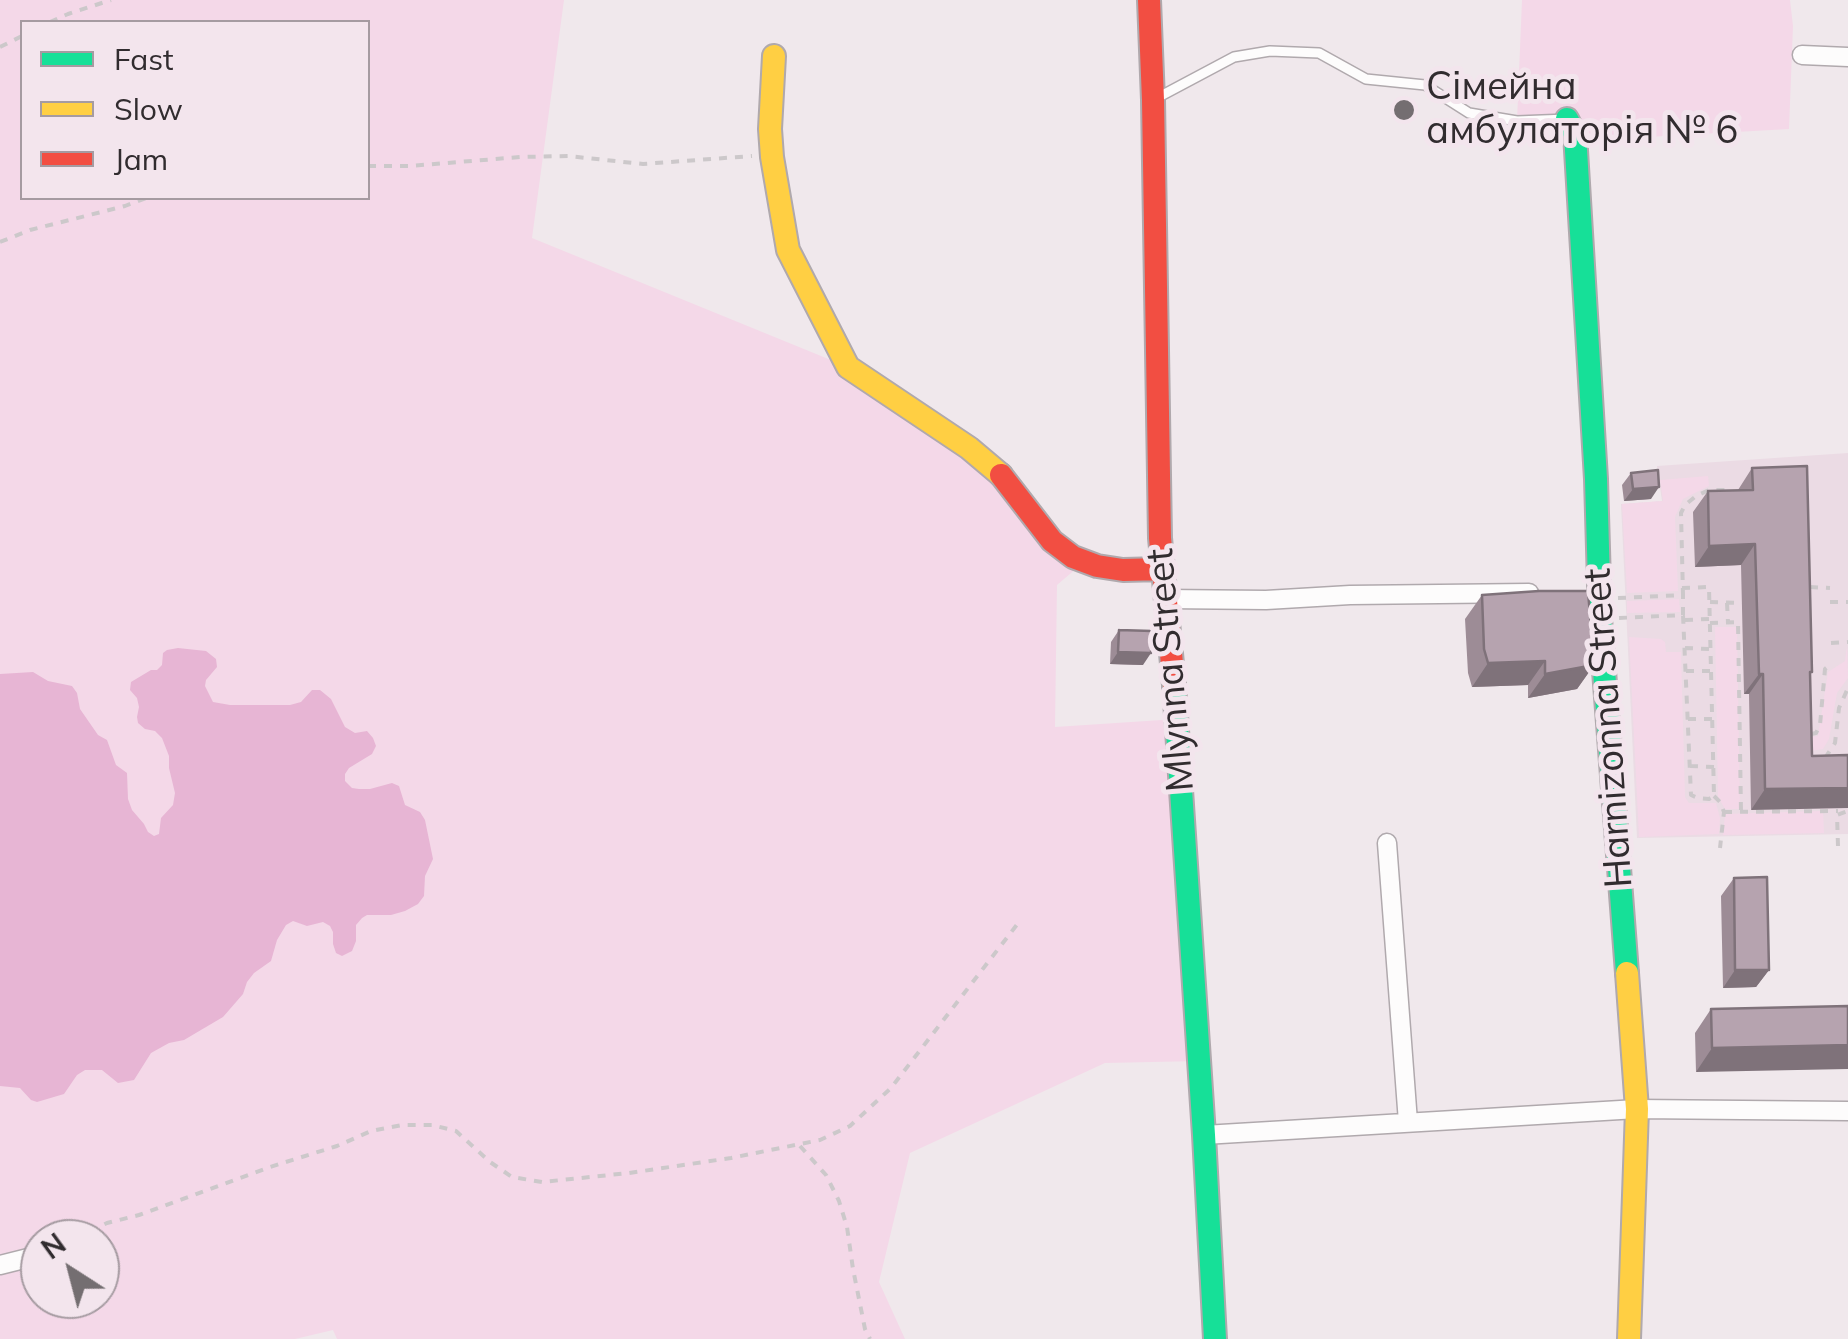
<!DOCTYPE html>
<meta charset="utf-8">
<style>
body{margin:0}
#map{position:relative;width:1848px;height:1339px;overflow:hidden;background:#f0e8ec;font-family:Mulish,sans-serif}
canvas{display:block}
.legend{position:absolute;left:20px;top:20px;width:350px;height:180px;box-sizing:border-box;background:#f3e5ed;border:2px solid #a59ba1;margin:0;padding:12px 18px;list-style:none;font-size:30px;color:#312c2f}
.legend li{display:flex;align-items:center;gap:20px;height:50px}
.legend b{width:50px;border:2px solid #a59ba1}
.north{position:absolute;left:20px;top:1219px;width:100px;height:100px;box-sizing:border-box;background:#f3e5ed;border:2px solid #a59ba1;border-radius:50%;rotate:324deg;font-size:28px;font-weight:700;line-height:40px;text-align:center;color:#312c2f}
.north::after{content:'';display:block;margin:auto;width:35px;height:45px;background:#746e71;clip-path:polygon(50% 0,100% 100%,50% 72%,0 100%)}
</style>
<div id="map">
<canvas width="1848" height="1339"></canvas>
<ul class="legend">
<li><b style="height:12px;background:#16e098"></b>Fast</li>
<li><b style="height:12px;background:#ffcf43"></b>Slow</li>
<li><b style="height:12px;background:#f24e42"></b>Jam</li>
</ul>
<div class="north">N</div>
</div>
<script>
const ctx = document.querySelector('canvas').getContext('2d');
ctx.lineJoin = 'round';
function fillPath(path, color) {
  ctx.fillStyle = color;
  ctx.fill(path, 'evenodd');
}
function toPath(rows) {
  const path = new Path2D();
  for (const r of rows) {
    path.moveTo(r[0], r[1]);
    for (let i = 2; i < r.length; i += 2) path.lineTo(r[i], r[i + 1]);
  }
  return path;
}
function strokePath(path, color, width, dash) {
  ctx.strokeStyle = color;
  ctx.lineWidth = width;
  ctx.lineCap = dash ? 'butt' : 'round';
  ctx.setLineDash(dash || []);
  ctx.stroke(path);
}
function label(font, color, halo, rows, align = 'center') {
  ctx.font = font + ' Mulish,sans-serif';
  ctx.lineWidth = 10;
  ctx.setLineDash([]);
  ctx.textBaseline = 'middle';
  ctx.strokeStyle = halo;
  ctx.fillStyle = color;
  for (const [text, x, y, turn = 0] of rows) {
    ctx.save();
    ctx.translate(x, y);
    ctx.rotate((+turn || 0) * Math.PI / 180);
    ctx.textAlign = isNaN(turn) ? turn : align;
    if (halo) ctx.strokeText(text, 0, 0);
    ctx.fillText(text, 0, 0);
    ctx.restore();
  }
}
const built = toPath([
 [1848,453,1848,834,1637,838,1621,504,1662,501,1657,466]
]);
const green = toPath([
 [0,0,564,0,532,238,848,367,969,448,1084,562,1057,585,1055,727,1177,719,1199,1061,1105,1063,910,1153,879,1282,905,1339,337,1339,333,1330,295,1339,0,1339],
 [22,22,368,22,368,198,22,198],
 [40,1239,100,1239,100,1299,40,1299],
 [1522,0,1790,0,1793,26,1789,129,1630,138,1603,133,1575,134,1566,119,1517,121],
 [1708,476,1709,486,1683,499,1675,517,1678,591,1627,593,1622,504,1663,501,1660,480],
 [1679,599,1680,612,1627,613,1627,601],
 [1715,627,1737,627,1740,809,1725,809,1718,797],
 [1629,637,1661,639,1665,642,1666,652,1681,652,1685,797,1689,803,1716,803,1720,818,1719,834,1639,837],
 [1847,646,1848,678,1837,693,1829,739,1823,749,1798,753,1797,739,1818,736,1828,672,1845,661],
 [1823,811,1824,833,1723,835,1725,814]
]);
const forest = toPath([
 [178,648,206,651,216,659,217,667,206,680,205,686,213,702,230,705,290,705,301,702,312,690,320,690,331,699,345,727,355,733,367,731,373,738,376,746,372,754,349,768,345,774,345,781,352,788,359,789,370,789,392,783,399,786,405,805,420,812,425,820,433,859,425,876,424,896,418,904,405,911,391,915,367,915,362,918,356,925,356,941,352,951,342,956,336,953,333,944,333,932,330,926,323,922,307,926,293,921,286,925,277,940,271,961,254,973,247,982,243,994,223,1017,184,1040,169,1043,151,1053,134,1080,118,1083,102,1070,85,1070,77,1075,64,1094,37,1102,31,1100,20,1088,0,1086,0,674,33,672,48,681,72,686,77,693,80,709,98,735,107,740,116,765,127,773,128,799,132,810,144,824,148,832,154,836,159,834,161,818,173,805,175,793,169,768,169,756,162,738,155,731,145,729,138,723,137,717,139,707,137,698,130,690,131,682,151,670,157,670,162,665,163,653,167,650]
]);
const path = toPath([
 [50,22,68,14,111,0],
 [0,47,22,36],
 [368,166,410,166,520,157,568,156,643,164,752,156],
 [0,242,30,230,125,206,146,198],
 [1810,587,1830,588],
 [1682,588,1709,587,1714,796,1709,799,1698,798,1691,795,1683,615],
 [1618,598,1683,595,1681,513,1685,505,1696,496,1709,490,1726,490],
 [1710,602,1742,603],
 [1830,602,1848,602],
 [1727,603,1728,623],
 [1619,618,1683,615,1683,595],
 [1685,620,1710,619],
 [1710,623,1738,622,1741,812],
 [1831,643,1848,642],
 [1685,648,1710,649],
 [1686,671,1711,671],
 [1688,719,1712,719],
 [1811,734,1816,733,1820,725,1825,669,1832,663],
 [1825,758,1835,743,1839,708,1848,688],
 [1690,766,1714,767],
 [1714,796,1720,802,1724,812,1720,848],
 [1724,812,1838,811],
 [1838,846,1837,815,1848,811],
 [800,1146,826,1175,839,1201,847,1227,853,1269,865,1329,870,1339],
 [76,1239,107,1223,139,1215,270,1167,337,1146,371,1131,402,1125,432,1125,456,1131,490,1162,512,1177,542,1182,629,1173,731,1158,820,1140,850,1126,891,1088,1019,922]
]);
const lane = toPath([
 [1155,99,1234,57,1270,51,1319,53,1366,79,1425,85,1469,113,1517,121,1567,119]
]);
const street = toPath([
 [1802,55,1848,57],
 [1165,599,1266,600,1350,595,1529,593],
 [1387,843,1408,1122],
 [1204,1135,1637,1109,1848,1111],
 [0,1265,40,1255]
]);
const fast = toPath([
 [1567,119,1575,134,1596,479,1600,618,1627,973],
 [1174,685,1204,1135,1215,1339]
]);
const slow = toPath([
 [774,56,770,129,772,157,788,250,848,367,969,448,1001,475],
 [1627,973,1637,1109,1629,1339]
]);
const jam = toPath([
 [1149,0,1153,100,1160,538,1174,685],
 [1001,475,1052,541,1073,557,1097,566,1123,570,1163,569]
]);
const wall = toPath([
 [1752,468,1812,672,1810,675,1812,756,1751,810,1749,694,1744,694,1741,565,1695,567,1693,512,1708,491,1738,490],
 [1631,473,1651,499,1624,501,1622,485],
 [1482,595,1594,665,1577,689,1528,698,1528,685,1472,687,1468,673,1465,619],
 [1119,630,1143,665,1110,664,1111,642],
 [1734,878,1769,970,1756,987,1723,988,1721,896],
 [1848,1006,1696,1072,1695,1033,1711,1009]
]);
const shadedWall = toPath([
 [1659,487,1651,499,1624,501,1633,489],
 [1755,544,1741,565,1695,567,1709,546],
 [1118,652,1151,653,1143,665,1110,664],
 [1545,661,1528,685,1472,687,1488,663],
 [1594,665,1577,689,1528,698,1545,674],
 [1759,674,1763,674,1749,694,1744,694],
 [1848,788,1848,808,1751,810,1765,789],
 [1735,970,1769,970,1756,987,1723,988],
 [1848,1045,1848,1069,1696,1072,1712,1048]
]);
const building = toPath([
 [1807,466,1812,672,1810,672,1812,756,1848,755,1848,788,1765,789,1763,674,1759,674,1755,544,1709,546,1708,491,1753,490,1752,468,1807,466],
 [1658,470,1659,487,1633,489,1631,473,1658,470],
 [1539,591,1588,591,1594,665,1545,674,1545,661,1488,663,1484,649,1482,595,1539,591],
 [1119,630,1152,631,1151,653,1118,652,1119,630],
 [1767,877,1769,970,1735,970,1734,878,1767,877],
 [1848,1006,1848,1045,1712,1048,1711,1009,1848,1006]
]);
const markers = [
 [1404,110,12,"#746e71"]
];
const poiNames = [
 ["Сімейна",1426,88],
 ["амбулаторія № 6",1426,132]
];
const streetNames = [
 ["Mlynna Street",1171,670,-95],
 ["Harnizonna Street",1609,728,-94]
];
fillPath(built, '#ebdbe4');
fillPath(green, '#f4d8e8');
fillPath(forest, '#e7b5d4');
strokePath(lane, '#b0a9ad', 12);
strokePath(street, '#b0a9ad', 21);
strokePath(fast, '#b0a9ad', 26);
strokePath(slow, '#b0a9ad', 26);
strokePath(jam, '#b0a9ad', 26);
strokePath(path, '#ccc8ca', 4, [8, 8]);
strokePath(lane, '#fdfcfc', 9);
strokePath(street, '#fdfcfc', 18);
strokePath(fast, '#16e098', 22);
strokePath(slow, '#ffcf43', 22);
strokePath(jam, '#f24e42', 22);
fillPath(wall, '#9d8c96');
fillPath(shadedWall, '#7f727a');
fillPath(building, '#b6a3af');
strokePath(building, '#7f727a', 2.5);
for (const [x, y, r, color] of markers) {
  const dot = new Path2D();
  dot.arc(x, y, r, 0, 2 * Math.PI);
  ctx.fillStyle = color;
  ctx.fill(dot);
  strokePath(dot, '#f3e5ed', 4);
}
label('38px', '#312c2f', '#f3e5ed', poiNames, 'left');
label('38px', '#312c2f', '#f3e5ed', streetNames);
</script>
